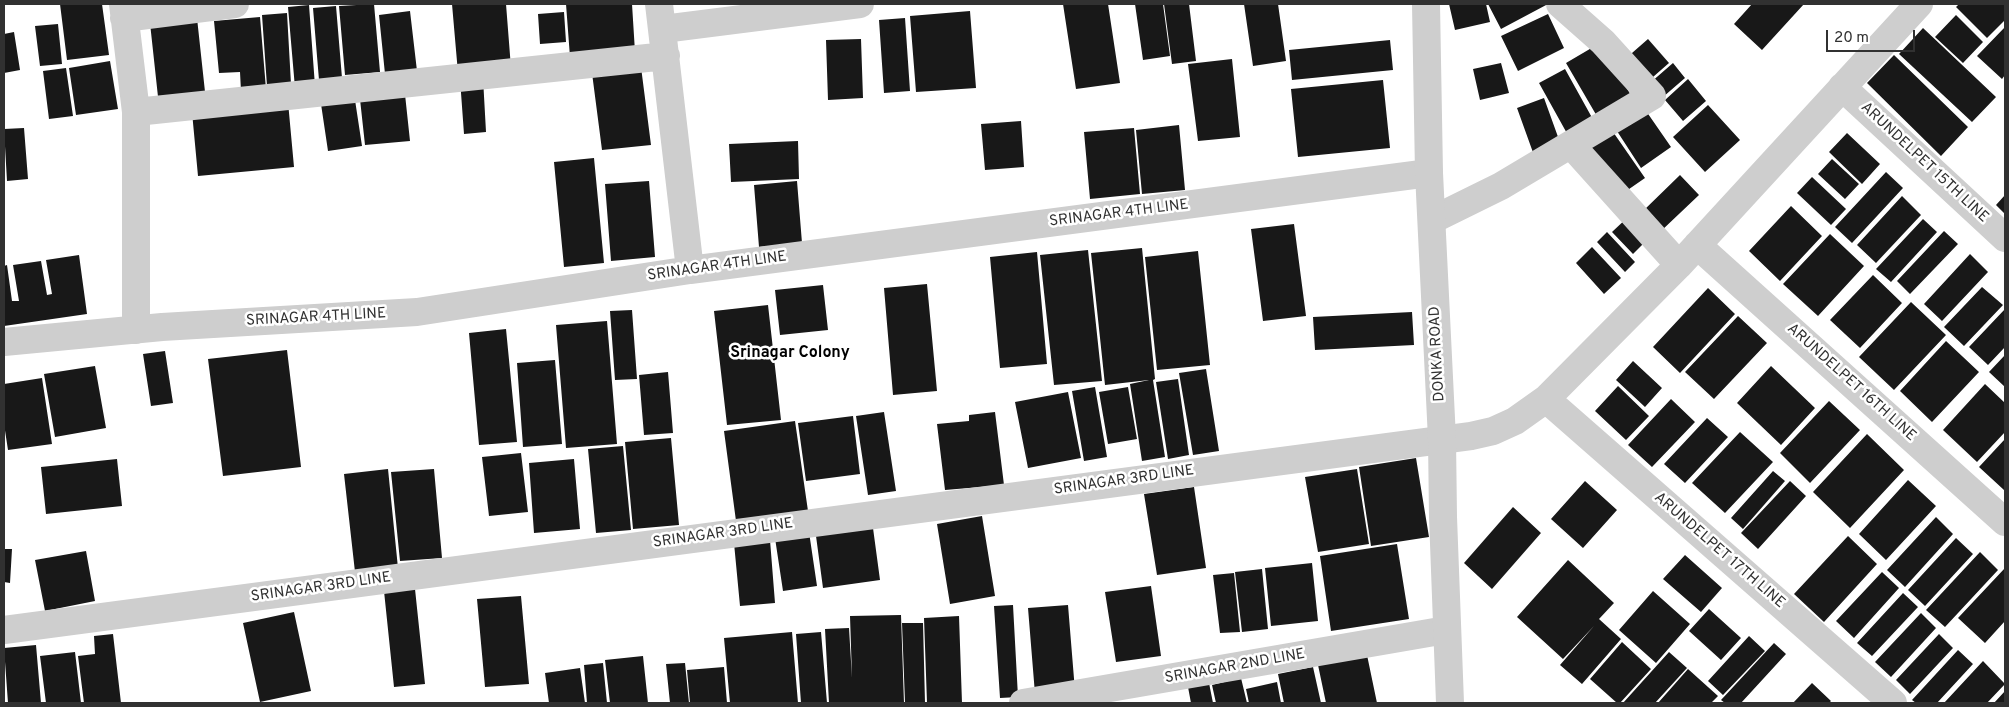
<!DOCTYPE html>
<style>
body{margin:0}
#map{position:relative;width:2009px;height:707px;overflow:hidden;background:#fff;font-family:Overpass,sans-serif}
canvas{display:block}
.frame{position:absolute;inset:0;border:5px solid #313131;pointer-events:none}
.scale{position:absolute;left:1826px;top:30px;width:89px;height:22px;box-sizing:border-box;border:2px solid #313131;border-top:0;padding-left:6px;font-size:15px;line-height:18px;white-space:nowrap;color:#313131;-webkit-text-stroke:4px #fff;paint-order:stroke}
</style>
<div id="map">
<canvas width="2009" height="707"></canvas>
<div class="frame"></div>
<div class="scale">20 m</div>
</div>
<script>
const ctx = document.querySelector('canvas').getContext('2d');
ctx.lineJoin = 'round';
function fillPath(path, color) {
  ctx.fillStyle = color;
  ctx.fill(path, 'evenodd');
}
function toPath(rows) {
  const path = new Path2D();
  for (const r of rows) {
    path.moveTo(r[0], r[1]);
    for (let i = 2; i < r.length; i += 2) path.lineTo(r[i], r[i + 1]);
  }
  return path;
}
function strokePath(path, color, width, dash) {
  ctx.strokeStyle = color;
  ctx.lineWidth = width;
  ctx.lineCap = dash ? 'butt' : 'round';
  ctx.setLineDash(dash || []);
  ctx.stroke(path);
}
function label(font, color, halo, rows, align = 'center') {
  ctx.font = font + ' Overpass,sans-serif';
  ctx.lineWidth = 5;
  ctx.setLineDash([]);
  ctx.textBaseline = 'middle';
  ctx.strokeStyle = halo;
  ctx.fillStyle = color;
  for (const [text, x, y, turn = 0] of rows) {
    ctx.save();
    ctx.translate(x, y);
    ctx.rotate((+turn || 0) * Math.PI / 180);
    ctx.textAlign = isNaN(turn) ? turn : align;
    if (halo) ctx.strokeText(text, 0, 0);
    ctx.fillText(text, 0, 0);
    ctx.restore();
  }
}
const building = toPath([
 [60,4,102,4,109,55,67,60],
 [374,4,380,72,345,75,339,6],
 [452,4,506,4,511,68,458,73],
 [566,4,632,4,635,52,570,57],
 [1063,4,1108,4,1120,83,1076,89],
 [1135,4,1163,4,1170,56,1143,60],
 [1164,4,1189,4,1196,61,1172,64],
 [1244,4,1278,4,1286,61,1253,66],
 [1449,4,1486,4,1490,22,1455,30],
 [1488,4,1548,4,1501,29],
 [1752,4,1804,4,1762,50,1734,24],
 [1959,4,2005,4,2005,20,1987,38,1956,7],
 [309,5,315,86,295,88,288,7],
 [336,6,342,78,319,80,313,8],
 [410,11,417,71,385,74,379,15],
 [970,11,976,88,916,92,910,16],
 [564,12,566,42,540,44,538,14],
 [287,13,291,84,267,86,262,15],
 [1548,14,1564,48,1518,71,1501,36],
 [1956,15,1983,42,1963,63,1935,37],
 [260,17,266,89,241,91,240,72,219,73,214,21],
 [197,18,206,101,159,106,150,23],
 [905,18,910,91,884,93,879,20],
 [58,24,62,64,40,66,35,26],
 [2005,27,2005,75,2002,79,1977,56],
 [1923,28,1996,97,1972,122,1899,54],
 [14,32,20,70,4,73,4,34],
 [861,39,863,98,828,100,826,40],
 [1648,39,1669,63,1645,84,1624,60],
 [1390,40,1393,70,1292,80,1289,50],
 [1600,43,1632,97,1598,118,1566,63],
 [1894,55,1968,127,1941,156,1867,83],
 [1232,59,1240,137,1198,141,1188,64],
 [110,61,118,109,76,115,69,68],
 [1501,63,1509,93,1480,100,1473,69],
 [1673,63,1685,78,1663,97,1650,83],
 [641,67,651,145,602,150,592,73],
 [66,68,73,116,49,119,43,71],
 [1565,69,1595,123,1569,137,1539,83],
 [483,78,486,132,464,134,460,79],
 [1688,79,1706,101,1683,121,1665,100],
 [1383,80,1390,148,1298,157,1291,89],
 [404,85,410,141,365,145,359,90],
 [1544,98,1562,148,1535,158,1517,108],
 [355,100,362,146,328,151,321,104],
 [288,102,294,167,198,176,192,112],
 [1708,105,1740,140,1705,172,1673,137],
 [1644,108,1671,147,1641,168,1615,128],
 [1021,121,1024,167,985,170,981,124],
 [1179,125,1185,190,1142,194,1136,130],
 [24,128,28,179,7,181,4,129],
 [1134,128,1140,194,1090,199,1084,132],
 [1611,129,1645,178,1619,196,1585,147],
 [1847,133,1880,164,1862,184,1829,152],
 [798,141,799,179,731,182,729,144],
 [594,158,604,263,564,267,554,162],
 [1832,159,1859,184,1845,199,1818,174],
 [1886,172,1903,188,1852,243,1835,227],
 [1680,175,1699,195,1660,232,1642,212],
 [1812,177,1846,209,1831,225,1797,193],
 [649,181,655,257,611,261,605,184],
 [797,181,802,243,759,247,754,185],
 [2005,195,2005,214,1996,205],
 [1902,196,1921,215,1876,263,1857,245],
 [1791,206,1822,236,1780,281,1749,251],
 [1629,216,1650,237,1633,254,1612,232],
 [1923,219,1937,232,1891,282,1876,269],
 [1294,224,1306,316,1263,321,1251,229],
 [1944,231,1958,244,1910,294,1897,281],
 [1607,232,1635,262,1625,272,1597,242],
 [1830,234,1864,266,1818,316,1783,284],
 [1592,247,1621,278,1604,294,1576,263],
 [1142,248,1155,379,1153,380,1165,457,1142,461,1130,384,1149,380,1105,385,1091,253],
 [1088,250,1102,381,1054,385,1040,255],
 [1198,251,1210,365,1157,370,1145,257],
 [1037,252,1047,364,1000,368,990,257],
 [1970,254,1988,272,1942,321,1924,304],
 [79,255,87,314,4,326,4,266,7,265,12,301,19,301,13,265,41,261,47,295,52,294,46,260],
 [1873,275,1902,303,1860,348,1830,320],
 [927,284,937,391,893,395,884,288],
 [823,285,828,330,780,335,775,290],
 [1982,287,2003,305,1964,346,1944,327],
 [1708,288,1735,314,1680,373,1653,347],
 [1911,302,1946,335,1894,390,1859,357],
 [768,305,781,420,727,425,714,311],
 [2005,309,2005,347,1988,365,1969,347],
 [632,310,637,379,615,380,610,311],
 [1412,312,1414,345,1315,350,1313,317],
 [1738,316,1767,343,1714,399,1685,372],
 [607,321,617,444,566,448,556,325],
 [506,329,517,442,479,445,469,333],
 [1946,341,1979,372,1932,422,1900,391],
 [287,350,301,467,223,476,208,359],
 [165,351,173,403,151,406,143,354],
 [2005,355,2005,387,1989,372],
 [555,360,562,444,523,447,517,363],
 [1633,361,1662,388,1645,407,1616,380],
 [95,366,106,428,55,437,44,374],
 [1771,366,1815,408,1781,445,1737,403],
 [1206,369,1219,451,1193,455,1179,373],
 [668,372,673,433,644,435,639,375],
 [42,378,52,444,8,450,4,424,4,384],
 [1178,379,1189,455,1168,459,1156,382],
 [1985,384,2005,403,2005,432,1977,462,1943,430],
 [1618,386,1649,416,1626,440,1595,411],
 [1095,387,1107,457,1084,461,1072,391],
 [1128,387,1137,439,1108,444,1099,392],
 [1068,392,1081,458,1028,468,1015,402],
 [1671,399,1695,422,1652,467,1628,445],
 [1829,401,1860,430,1810,483,1780,453],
 [884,412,896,491,868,495,856,416],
 [995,412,1004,485,945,490,937,424,969,421,969,415],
 [853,416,860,474,806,481,798,423],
 [1707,418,1728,437,1685,483,1664,464],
 [795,421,808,511,736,521,724,431],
 [1740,432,1773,462,1725,513,1692,483],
 [1867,434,1904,470,1850,528,1813,492],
 [671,438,679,525,633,529,625,442],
 [2005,439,2005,489,2004,490,1979,467],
 [623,446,631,530,596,533,588,449],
 [521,453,528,512,489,516,482,457],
 [1416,458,1429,537,1371,546,1359,467],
 [117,459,122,506,46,514,41,467],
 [574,459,580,529,534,533,529,463],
 [388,469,398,568,355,572,344,474],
 [434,469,442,558,400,561,391,472],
 [1357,469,1369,544,1318,552,1305,477],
 [1773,471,1785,481,1743,529,1731,518],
 [1908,480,1936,506,1886,560,1859,534],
 [1585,481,1617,510,1583,548,1551,519],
 [1790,481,1806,496,1758,549,1741,533],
 [1194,487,1206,568,1157,575,1144,494],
 [1513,507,1541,533,1492,589,1464,563],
 [982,516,995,596,950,604,937,524],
 [1936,517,1953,534,1905,587,1887,570],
 [873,528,880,580,823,588,816,536],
 [809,532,817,586,783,591,775,538],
 [1848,536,1877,564,1824,622,1794,594],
 [1956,538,1973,554,1925,606,1908,590],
 [770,540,775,603,740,606,734,543],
 [1397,544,1409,619,1331,631,1320,556],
 [4,549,12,549,10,583,4,582],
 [86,551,95,601,45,611,35,560],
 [1980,552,1998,570,1945,627,1926,610],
 [1685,555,1722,588,1701,612,1663,579],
 [1568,560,1614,603,1599,619,1621,639,1582,684,1560,665,1594,626,1563,659,1517,617],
 [1312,563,1318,621,1271,626,1265,568],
 [2005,568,2005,621,1985,643,1958,618],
 [1262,569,1268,629,1242,632,1235,572],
 [1882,572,1899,588,1854,638,1836,621],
 [1234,573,1240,632,1220,633,1213,575],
 [1151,586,1161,656,1116,662,1105,592],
 [415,589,425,684,394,687,384,591],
 [1653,591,1690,624,1656,663,1619,630],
 [1903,593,1918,607,1872,656,1857,643],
 [521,596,529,684,485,687,477,599],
 [1013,605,1018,697,1000,698,994,606],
 [1068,605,1075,691,1035,694,1028,608],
 [1709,609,1741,638,1721,660,1689,631],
 [294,612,311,691,260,702,243,623],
 [1921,613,1936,628,1891,677,1875,662],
 [901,615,904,703,829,703,825,629,849,628,852,678,850,616],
 [959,616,962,703,927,703,924,618],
 [902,623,923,623,925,703,905,703],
 [792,632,798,703,730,703,724,638],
 [821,632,827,703,801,703,796,634],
 [113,634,121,703,84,703,78,656,95,654,94,636],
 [1939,634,1953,648,1910,694,1896,680],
 [1749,636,1765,651,1723,695,1708,681],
 [1622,642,1651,669,1620,703,1617,703,1590,679],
 [1774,643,1786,654,1741,703,1725,703,1721,700],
 [36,645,41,703,8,703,4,648],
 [1958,650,1973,664,1937,703,1916,703,1912,700],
 [75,652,81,703,46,703,40,656],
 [1669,652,1687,668,1655,703,1623,703],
 [1367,655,1377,703,1326,703,1318,665],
 [643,656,648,703,610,703,605,660],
 [1983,661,2005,684,1987,703,1944,703],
 [603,663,607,703,587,703,584,665],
 [685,663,689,703,670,703,666,664],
 [724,667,727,703,690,703,687,670],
 [1313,667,1321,703,1284,703,1278,674],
 [580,668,585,703,549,703,545,673],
 [1688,669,1718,696,1711,703,1658,703],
 [1241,678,1247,703,1216,703,1212,685],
 [1277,682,1281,703,1249,703,1246,689],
 [1209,683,1213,703,1191,703,1188,687],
 [1812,683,1831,701,1829,703,1793,703],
 [2005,691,2005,703,1994,703]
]);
const minor = toPath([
 [123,4,136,112,136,330],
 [659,4,690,270],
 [124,18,235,4],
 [663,29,860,4],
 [1842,87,2005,238],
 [136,112,666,56],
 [1572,146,1679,265],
 [1432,220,1501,186,1652,96,1603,42,1560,4],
 [1697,245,2005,522],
 [4,342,162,327,417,312,690,270,1429,173],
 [1546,399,1893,703],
 [4,630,1471,436,1493,431,1515,421,1546,399,1679,265,1919,4],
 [1023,703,1446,630]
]);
const tertiary = toPath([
 [1426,4,1429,173,1442,439,1443,517,1450,703]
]);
const streetNames = [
 ["ARUNDELPET 15TH LINE",1924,163,43],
 ["SRINAGAR 4TH LINE",1119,214,-7],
 ["SRINAGAR 4TH LINE",717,267,-8],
 ["SRINAGAR 4TH LINE",316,318,-3],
 ["DONKA ROAD",1438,354,-93],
 ["ARUNDELPET 16TH LINE",1851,383,42],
 ["SRINAGAR 3RD LINE",1124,481,-8],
 ["SRINAGAR 3RD LINE",723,534,-8],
 ["ARUNDELPET 17TH LINE",1719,551,41],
 ["SRINAGAR 3RD LINE",321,588,-8],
 ["SRINAGAR 2ND LINE",1235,667,-10]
];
const neighbourhoodNames = [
 ["Srinagar Colony",790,354]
];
fillPath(building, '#181818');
strokePath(minor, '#cecece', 28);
strokePath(tertiary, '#cecece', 28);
label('15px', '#313131', '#fff', streetNames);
label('bold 16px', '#000', '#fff', neighbourhoodNames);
</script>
